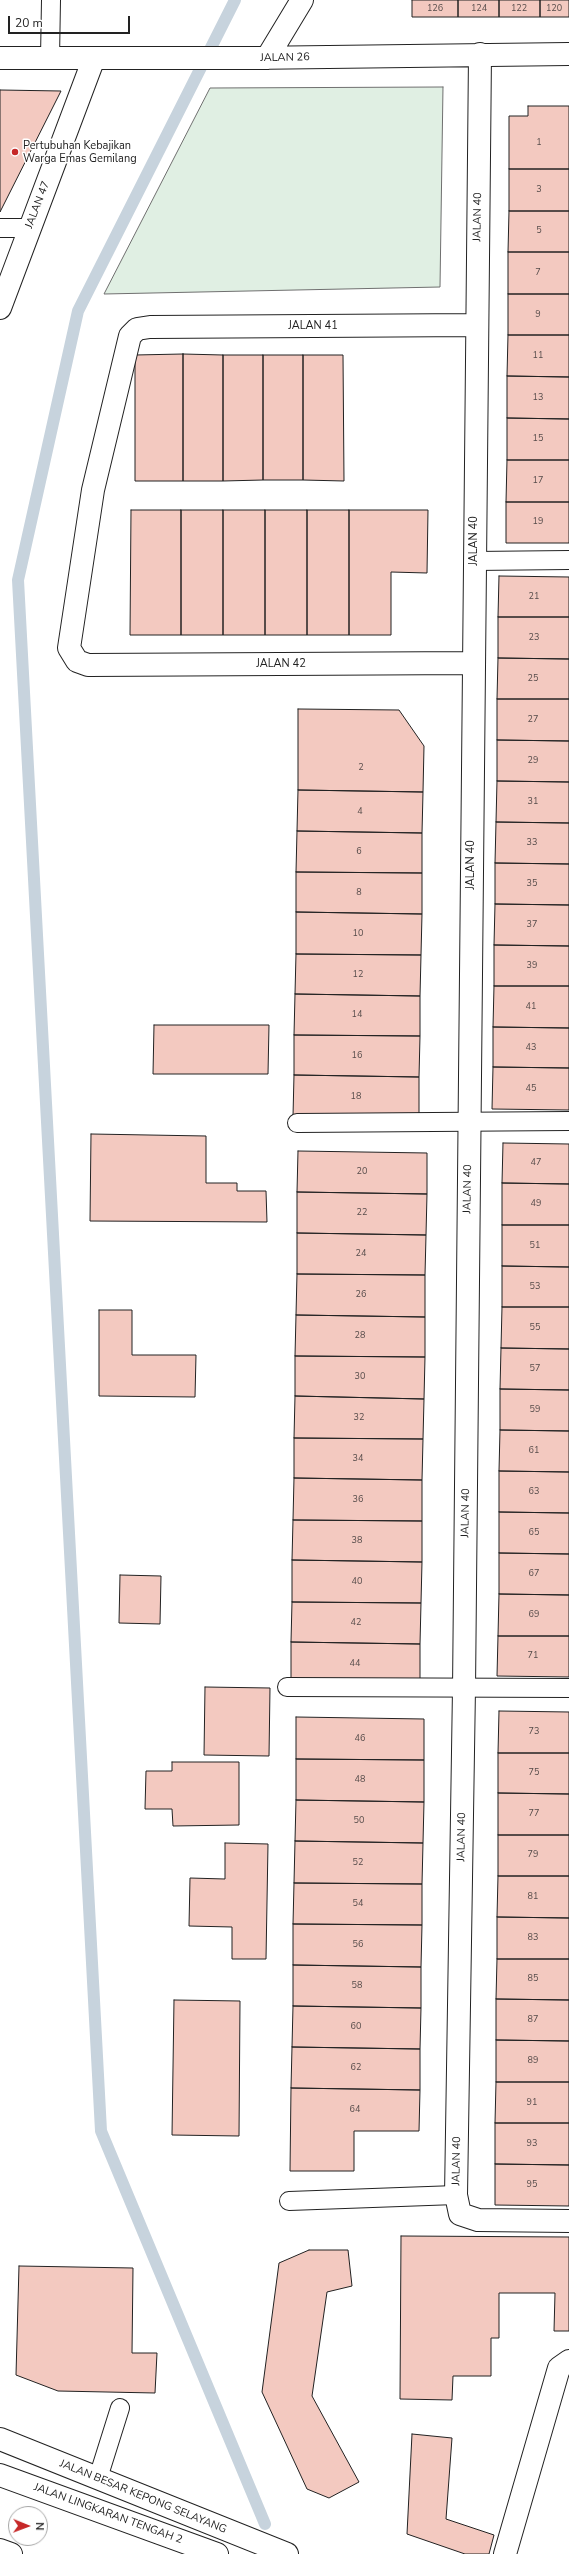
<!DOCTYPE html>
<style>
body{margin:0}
#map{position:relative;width:569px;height:2554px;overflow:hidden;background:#fff;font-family:"Nunito Sans",sans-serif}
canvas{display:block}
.north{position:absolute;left:8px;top:2506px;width:40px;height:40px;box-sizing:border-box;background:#fff;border:1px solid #a7a7a7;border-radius:50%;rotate:91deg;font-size:11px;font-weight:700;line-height:16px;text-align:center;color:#222}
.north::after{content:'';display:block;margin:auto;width:14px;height:18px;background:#c62828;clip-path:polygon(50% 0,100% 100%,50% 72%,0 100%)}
.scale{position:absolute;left:8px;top:16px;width:122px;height:18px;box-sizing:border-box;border:2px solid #222;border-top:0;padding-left:5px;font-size:12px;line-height:14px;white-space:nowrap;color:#222;-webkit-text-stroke:3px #fff;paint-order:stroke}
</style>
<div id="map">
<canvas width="569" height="2554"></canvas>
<div class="north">N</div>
<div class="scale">20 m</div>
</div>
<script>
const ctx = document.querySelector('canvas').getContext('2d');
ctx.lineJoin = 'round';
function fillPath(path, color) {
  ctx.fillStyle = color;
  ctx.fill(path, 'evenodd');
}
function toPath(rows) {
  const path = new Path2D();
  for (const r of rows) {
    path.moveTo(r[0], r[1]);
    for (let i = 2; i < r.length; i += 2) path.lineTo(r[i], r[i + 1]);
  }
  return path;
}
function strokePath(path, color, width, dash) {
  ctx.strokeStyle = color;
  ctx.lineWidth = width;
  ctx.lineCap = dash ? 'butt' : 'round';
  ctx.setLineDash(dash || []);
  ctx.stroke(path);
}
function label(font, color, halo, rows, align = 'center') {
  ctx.font = font + ' "Nunito Sans",sans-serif';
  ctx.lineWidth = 3;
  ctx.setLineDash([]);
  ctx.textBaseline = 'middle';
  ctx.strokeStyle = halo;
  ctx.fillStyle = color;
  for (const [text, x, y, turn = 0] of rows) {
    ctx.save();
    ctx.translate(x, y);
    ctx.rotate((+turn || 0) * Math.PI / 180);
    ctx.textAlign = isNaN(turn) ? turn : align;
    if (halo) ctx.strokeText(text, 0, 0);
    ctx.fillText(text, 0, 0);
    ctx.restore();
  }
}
const green = toPath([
 [443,87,440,287,104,294,210,88,443,87]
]);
const stream = toPath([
 [235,0,78,311,18,580,101,2131,265,2524]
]);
const building = toPath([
 [412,0,458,0,458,17,412,17,412,0],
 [458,0,499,0,499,17,458,17,458,0],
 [499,0,540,0,540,17,499,17,499,0],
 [540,0,569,0,569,17,540,17,540,0],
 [0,90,61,91,0,212,0,90],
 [528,106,569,106,569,169,509,169,509,116,528,116,528,106],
 [509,169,569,169,569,211,509,211,509,169],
 [509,211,569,211,569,252,508,252,509,211],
 [508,252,569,252,569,294,508,294,508,252],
 [508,294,569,294,569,335,508,335,508,294],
 [508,335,569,335,569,377,507,376,508,335],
 [183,354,183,481,135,481,135,355,183,354],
 [183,354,223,355,223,481,183,481,183,354],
 [223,355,263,355,263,480,223,481,223,355],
 [263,355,303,355,303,480,263,480,263,355],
 [303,355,343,355,344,481,303,480,303,355],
 [507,376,569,377,569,419,507,418,507,376],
 [507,418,569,419,569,460,507,460,507,418],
 [507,460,569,460,569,502,506,502,507,460],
 [506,502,569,502,569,543,506,543,506,502],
 [131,510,181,510,181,635,130,635,131,510],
 [181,510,223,510,223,635,181,635,181,510],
 [223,510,265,510,265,635,223,635,223,510],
 [265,510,307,510,307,635,265,635,265,510],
 [307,510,349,510,349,635,307,635,307,510],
 [349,510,428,510,427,573,391,572,391,635,349,635,349,510],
 [499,576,569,577,569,617,498,617,499,576],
 [498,617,569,617,569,659,498,658,498,617],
 [498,658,569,659,569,699,497,699,498,658],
 [497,699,569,699,569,741,497,740,497,699],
 [298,709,399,710,424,746,423,792,298,790,298,709],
 [497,740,569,741,569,782,497,781,497,740],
 [497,781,569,782,569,823,496,822,497,781],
 [298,790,423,792,422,833,297,831,298,790],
 [496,822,569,823,569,864,495,863,496,822],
 [297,831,422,833,422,873,296,872,297,831],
 [495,863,569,864,569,905,495,904,495,863],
 [296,872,422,873,422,914,296,912,296,872],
 [495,904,569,905,569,946,494,945,495,904],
 [296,912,422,914,421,955,296,954,296,912],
 [494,945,569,946,569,986,494,986,494,945],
 [296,954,421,955,420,996,295,994,296,954],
 [494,986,569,986,569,1028,493,1027,494,986],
 [295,994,420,996,420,1036,294,1035,295,994],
 [154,1025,269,1025,268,1074,153,1074,154,1025],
 [493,1027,569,1028,569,1068,493,1067,493,1027],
 [294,1035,420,1036,419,1077,294,1075,294,1035],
 [493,1067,569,1068,569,1110,492,1109,493,1067],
 [294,1075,419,1077,419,1118,293,1116,294,1075],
 [91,1134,206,1136,206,1183,237,1183,237,1191,266,1191,267,1222,90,1221,91,1134],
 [503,1143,569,1144,569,1184,502,1183,503,1143],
 [298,1151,427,1153,427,1194,297,1192,298,1151],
 [502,1183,569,1184,569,1225,502,1225,502,1183],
 [297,1192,427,1194,426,1235,297,1233,297,1192],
 [502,1225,569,1225,569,1267,502,1266,502,1225],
 [297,1233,426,1235,425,1275,297,1274,297,1233],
 [502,1266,569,1267,569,1307,502,1307,502,1266],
 [297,1274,425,1275,425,1317,296,1315,297,1274],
 [502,1307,569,1307,569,1349,501,1348,502,1307],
 [99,1310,132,1310,132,1355,196,1355,195,1397,99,1396,99,1310],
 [296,1315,425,1317,425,1357,295,1356,296,1315],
 [501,1348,569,1349,569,1390,500,1389,501,1348],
 [295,1356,425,1357,424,1399,295,1396,295,1356],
 [500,1389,569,1390,569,1431,500,1430,500,1389],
 [295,1396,424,1399,423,1439,294,1438,295,1396],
 [500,1430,569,1431,569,1472,499,1471,500,1430],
 [294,1438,423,1439,422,1480,294,1478,294,1438],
 [499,1471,569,1472,569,1513,499,1512,499,1471],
 [294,1478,422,1480,422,1521,293,1520,294,1478],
 [499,1512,569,1513,569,1554,499,1553,499,1512],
 [293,1520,422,1521,422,1562,292,1560,293,1520],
 [499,1553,569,1554,569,1595,499,1594,499,1553],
 [292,1560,422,1562,421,1603,292,1602,292,1560],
 [120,1575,161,1576,160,1624,119,1623,120,1575],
 [499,1594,569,1595,569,1636,498,1636,499,1594],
 [292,1602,421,1603,420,1644,291,1642,292,1602],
 [498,1636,569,1636,569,1677,497,1676,498,1636],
 [291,1642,420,1644,420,1685,291,1683,291,1642],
 [205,1687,270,1688,269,1756,204,1755,205,1687],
 [499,1711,569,1712,569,1753,498,1753,499,1711],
 [296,1717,424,1719,424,1760,296,1759,296,1717],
 [498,1753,569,1753,569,1794,498,1793,498,1753],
 [296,1759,424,1760,424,1802,296,1800,296,1759],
 [172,1762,239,1762,239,1825,173,1826,172,1809,145,1809,146,1771,172,1771,172,1762],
 [498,1793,569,1794,569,1835,498,1835,498,1793],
 [296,1800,424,1802,423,1843,295,1841,296,1800],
 [498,1835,569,1835,569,1876,498,1876,498,1835],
 [295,1841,423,1843,422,1884,294,1883,295,1841],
 [225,1843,268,1844,266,1959,232,1959,232,1927,189,1926,190,1878,225,1879,225,1843],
 [498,1876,569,1876,569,1918,497,1917,498,1876],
 [294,1883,422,1884,422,1925,293,1924,294,1883],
 [497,1917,569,1918,569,1959,497,1959,497,1917],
 [293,1924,422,1925,421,1967,293,1965,293,1924],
 [497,1959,569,1959,569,2000,496,1999,497,1959],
 [293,1965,421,1967,421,2008,293,2006,293,1965],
 [496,1999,569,2000,569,2041,496,2040,496,1999],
 [174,2000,240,2001,239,2136,172,2135,174,2000],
 [293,2006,421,2008,420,2049,292,2047,293,2006],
 [496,2040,569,2041,569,2082,496,2082,496,2040],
 [292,2047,420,2049,420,2090,291,2088,292,2047],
 [496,2082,569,2082,569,2123,495,2123,496,2082],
 [291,2088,420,2090,419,2131,354,2131,354,2171,290,2171,291,2088],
 [495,2123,569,2123,569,2165,495,2164,495,2123],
 [495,2164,569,2165,569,2206,495,2205,495,2164],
 [401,2236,569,2237,569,2331,554,2331,555,2293,499,2293,499,2338,491,2338,491,2376,453,2376,452,2400,400,2399,401,2236],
 [309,2250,348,2250,352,2286,327,2292,312,2396,359,2482,329,2498,307,2489,262,2392,279,2263,309,2250],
 [19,2266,133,2268,132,2353,157,2353,155,2393,58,2391,16,2375,19,2266],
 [412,2434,452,2438,446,2519,494,2535,489,2554,465,2554,407,2534,412,2434]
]);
const service = toPath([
 [50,58,51,0],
 [0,228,30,228],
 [474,561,569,560],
 [297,1123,569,1121],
 [287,1687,569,1688],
 [289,2201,456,2195],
 [98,2478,120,2408]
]);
const minor = toPath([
 [480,54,464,1688,456,2195,460,2214,478,2220,569,2221],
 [0,58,248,58,569,54],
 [267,58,302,0],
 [0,308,94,58],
 [473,663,88,665,77,661,69,648,93,490,130,336,137,329,150,327,476,325],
 [505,2554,559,2368,569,2361]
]);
const primary = toPath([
 [0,2439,287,2554]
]);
const trunk = toPath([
 [0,2475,217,2554],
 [0,2550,11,2554]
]);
const markers = [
 [15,152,4,"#c62828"]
];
const numberNames = [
 ["126",435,9],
 ["124",479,9],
 ["122",519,9],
 ["120",554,9],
 ["1",539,143],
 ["3",539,190],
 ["5",539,231],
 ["7",538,273],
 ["9",538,315],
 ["11",538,356],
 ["13",538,398],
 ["15",538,439],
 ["17",538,481],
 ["19",538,522],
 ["21",534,597],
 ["23",534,638],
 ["25",533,679],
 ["27",533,720],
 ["29",533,761],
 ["2",361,768],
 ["31",533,802],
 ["4",360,812],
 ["33",532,843],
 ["6",359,852],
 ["35",532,884],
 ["8",359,893],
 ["37",532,925],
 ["10",358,934],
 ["39",532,966],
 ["12",358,975],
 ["41",531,1007],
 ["14",357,1015],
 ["43",531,1048],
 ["16",357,1056],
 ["45",531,1089],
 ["18",356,1097],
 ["47",536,1163],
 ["20",362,1172],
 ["49",536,1204],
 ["22",362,1213],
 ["51",535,1246],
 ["24",361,1254],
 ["53",535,1287],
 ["26",361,1295],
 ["55",535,1328],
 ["28",360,1336],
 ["57",535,1369],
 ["30",360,1377],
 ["59",535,1410],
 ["32",359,1418],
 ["61",534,1451],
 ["34",358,1459],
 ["63",534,1492],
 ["36",358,1500],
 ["65",534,1533],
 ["38",357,1541],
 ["67",534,1574],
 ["40",357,1582],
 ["69",534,1615],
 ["42",356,1623],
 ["71",533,1656],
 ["44",355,1664],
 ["73",534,1732],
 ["46",360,1739],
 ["75",534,1773],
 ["48",360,1780],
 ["77",534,1814],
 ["50",359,1821],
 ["79",533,1855],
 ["52",358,1863],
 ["81",533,1897],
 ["54",358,1904],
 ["83",533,1938],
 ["56",358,1945],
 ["85",533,1979],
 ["58",357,1986],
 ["87",533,2020],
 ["60",356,2027],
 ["89",533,2061],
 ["62",356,2068],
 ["91",532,2103],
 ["64",355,2110],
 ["93",532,2144],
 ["95",532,2185]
];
const streetNames = [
 ["JALAN 26",285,58,-1],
 ["JALAN 47",38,205,-69],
 ["JALAN 40",478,217,-89],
 ["JALAN 41",313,326],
 ["JALAN 40",474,541,-90],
 ["JALAN 42",281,664],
 ["JALAN 40",471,865,-90],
 ["JALAN 40",468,1189,-89],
 ["JALAN 40",466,1513,-89],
 ["JALAN 40",462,1837,-89],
 ["JALAN 40",457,2161,-89],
 ["JALAN BESAR KEPONG SELAYANG",143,2497,22],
 ["JALAN LINGKARAN TENGAH 2",108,2514,20]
];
const poiNames = [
 ["Pertubuhan Kebajikan",23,146],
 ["Warga Emas Gemilang",23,159]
];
fillPath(green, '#e0efe3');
strokePath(green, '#6f6f6f', 1);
strokePath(stream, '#c7d3dd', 12);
fillPath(building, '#f3c9c0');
strokePath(building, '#222', 1);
strokePath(service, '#222', 20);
strokePath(minor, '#222', 24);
strokePath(primary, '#222', 24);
strokePath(trunk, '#222', 24);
strokePath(service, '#fff', 18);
strokePath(minor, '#fff', 22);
strokePath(primary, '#fff', 22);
strokePath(trunk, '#fff', 22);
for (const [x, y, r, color] of markers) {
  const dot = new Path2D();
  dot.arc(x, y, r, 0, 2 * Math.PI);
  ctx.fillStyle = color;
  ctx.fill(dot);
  strokePath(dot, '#fff', 1.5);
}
label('9px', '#564c4a', null, numberNames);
label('11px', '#222', '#fff', streetNames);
label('11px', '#222', '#fff', poiNames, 'left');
</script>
